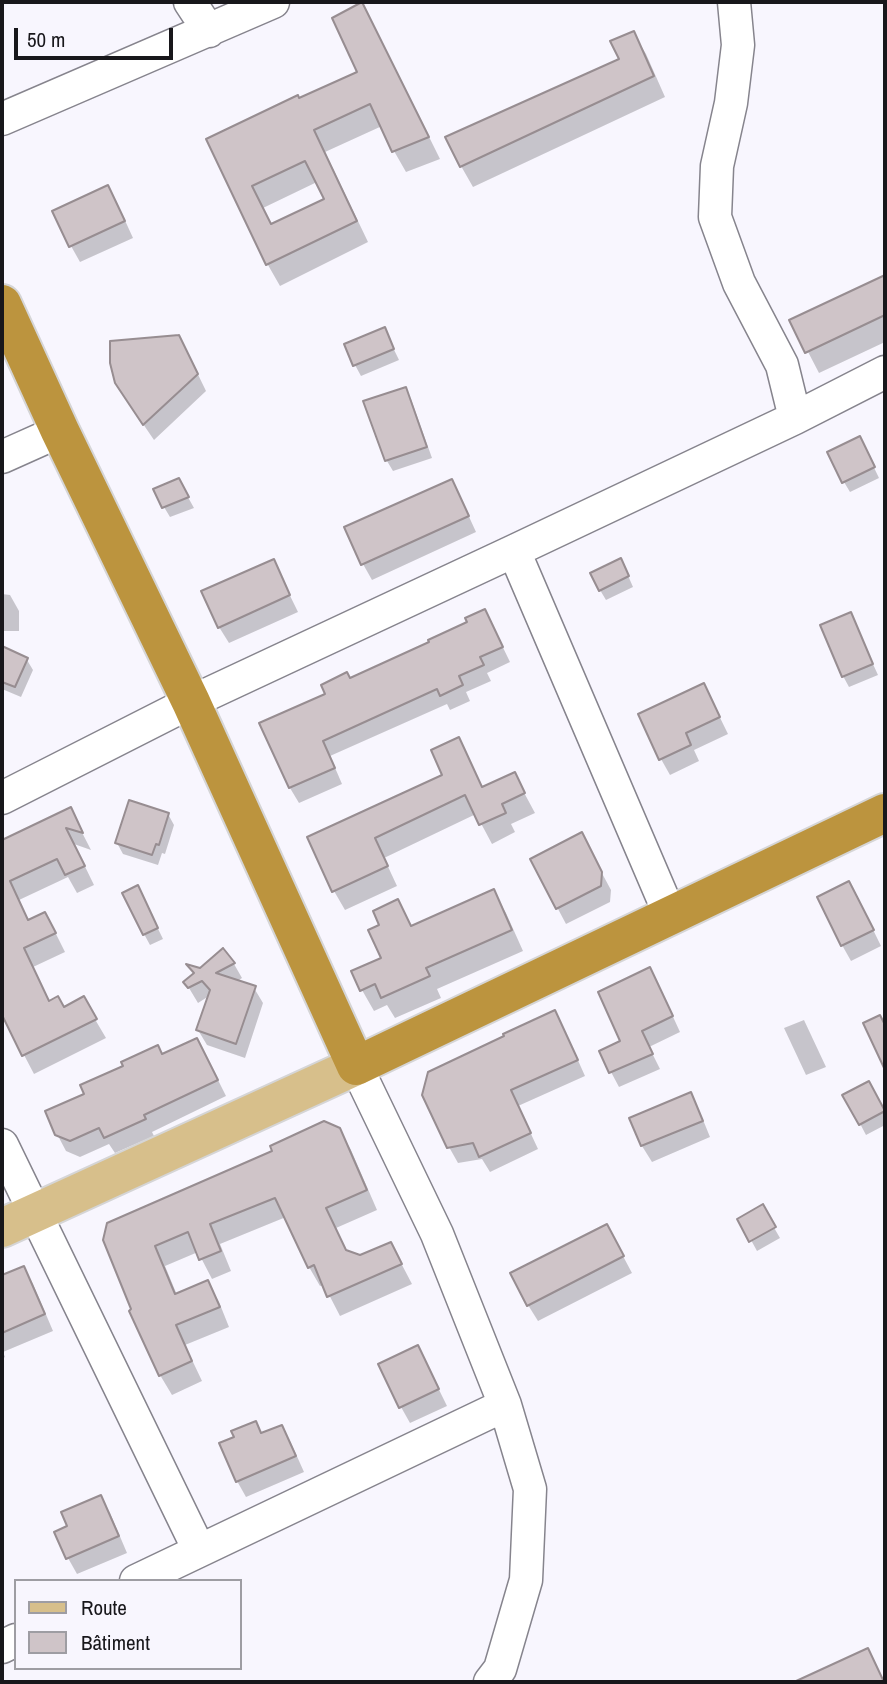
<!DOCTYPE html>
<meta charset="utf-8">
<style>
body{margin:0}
#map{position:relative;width:887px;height:1684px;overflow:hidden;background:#f8f6fe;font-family:"Archivo Narrow",sans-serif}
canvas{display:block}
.frame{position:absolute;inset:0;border:4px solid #18171b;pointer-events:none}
.legend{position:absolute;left:14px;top:1579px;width:228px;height:91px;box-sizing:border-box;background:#f8f6fe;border:2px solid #9e9da3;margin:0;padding:9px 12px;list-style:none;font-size:21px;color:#18171b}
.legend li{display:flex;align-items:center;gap:14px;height:35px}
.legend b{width:35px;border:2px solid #9e9da3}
.scale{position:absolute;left:14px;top:28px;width:159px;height:32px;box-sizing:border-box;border:4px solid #18171b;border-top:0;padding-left:9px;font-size:21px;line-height:24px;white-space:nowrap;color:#18171b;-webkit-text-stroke:5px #f8f6fe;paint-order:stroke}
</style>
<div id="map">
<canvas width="887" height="1684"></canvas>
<div class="frame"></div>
<ul class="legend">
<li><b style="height:9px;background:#d7bf8b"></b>Route</li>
<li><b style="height:19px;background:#cfc4c8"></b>Bâtiment</li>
</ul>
<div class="scale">50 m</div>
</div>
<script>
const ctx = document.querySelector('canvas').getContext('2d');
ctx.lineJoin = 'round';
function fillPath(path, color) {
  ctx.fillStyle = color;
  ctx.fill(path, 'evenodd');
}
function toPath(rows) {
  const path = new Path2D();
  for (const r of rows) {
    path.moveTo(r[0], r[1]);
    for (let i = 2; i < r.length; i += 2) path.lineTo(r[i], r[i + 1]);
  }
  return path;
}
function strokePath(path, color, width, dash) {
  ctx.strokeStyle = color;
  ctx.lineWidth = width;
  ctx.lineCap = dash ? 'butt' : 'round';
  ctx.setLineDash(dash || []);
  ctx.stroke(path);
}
const shadow = toPath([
 [362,5,374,26,440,159,406,172,394,151,382,126,325,152,368,242,280,286,268,265,209,140,359,73],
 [317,182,326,200,271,226,263,208],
 [633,33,646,54,665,97,473,187,461,166,621,60],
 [117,203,133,238,80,262,71,246],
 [885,277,885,342,819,373,792,321],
 [384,329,399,360,361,376,355,365],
 [188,354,206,391,154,440,126,399],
 [405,389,411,399,432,458,393,471,387,461,366,402],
 [865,449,879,478,850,492,844,482],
 [179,481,194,508,170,517,164,507],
 [460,497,476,532,372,580,363,564],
 [273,561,298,612,229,643,219,627],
 [626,571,633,587,606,600,600,590],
 [2,594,10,595,19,611,19,631,2,631],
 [850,614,878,675,849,687,843,676],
 [493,627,510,662,487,673,491,681,466,692,470,701,450,710,447,704,330,756,342,784,299,803,290,788,262,724,327,695,350,680,431,643],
 [2,648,27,660,33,670,21,697,2,689],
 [704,685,728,734,694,750,699,761,670,775,661,759],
 [458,739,483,788,514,774,535,813,511,824,515,832,492,844,476,814,384,858,397,886,345,910,334,891,309,838,445,776],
 [70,809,91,850,74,844,94,885,77,893,68,877,19,900,29,922,55,932,65,952,33,967,49,1002,64,1009,83,999,106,1038,34,1074,2,1013,2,842],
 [168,814,174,825,165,854,162,853,158,865,123,854,117,843],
 [590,851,611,890,610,902,566,924,532,860],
 [493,891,506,913,523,951,437,989,441,998,395,1018,387,1005,374,1011,362,990,383,959,398,902,412,928],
 [143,898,163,939,150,945,144,934],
 [858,899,881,946,851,961,842,945],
 [223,951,234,964,242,978,236,982,254,988,263,1003,245,1058,207,1045,198,1030,209,996,198,1003,186,983,195,975,190,967,200,970],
 [658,984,680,1032,649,1047,660,1069,619,1087,611,1072,623,1042],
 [804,1020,826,1067,806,1075,784,1028],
 [563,1027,585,1076,518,1106,538,1149,490,1172,482,1159,458,1163,449,1147,507,1037],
 [162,1056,206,1056,226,1096,152,1132,154,1136,115,1153,109,1144,80,1157,66,1151,57,1134],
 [868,1083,885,1115,885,1125,866,1135,845,1095],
 [690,1094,699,1110,710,1137,652,1162,642,1146,633,1124],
 [339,1129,351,1150,377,1210,336,1228,347,1253,360,1257,391,1244,412,1284,340,1316,324,1285,320,1286,309,1267,286,1217,220,1244,231,1271,212,1279,198,1252,165,1266,177,1295,208,1282,219,1302,229,1327,185,1345,202,1381,172,1395,160,1375,131,1311,134,1310,105,1240],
 [762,1207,780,1238,757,1251,740,1220],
 [616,1243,632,1273,538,1321,528,1305],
 [24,1268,33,1284,53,1331,3,1352,5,1357,2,1359,2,1277],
 [418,1347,447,1406,410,1423,401,1407],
 [282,1427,291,1443,304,1472,246,1497,237,1481,236,1438,262,1435],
 [100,1497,110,1513,127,1553,77,1574,68,1558,57,1533,69,1527],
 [867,1650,884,1682,798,1682]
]);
const building = toPath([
 [362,2,429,137,392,152,370,104,314,130,357,221,266,265,206,139,298,95,299,98,357,72,332,18,362,2],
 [305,161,324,199,271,224,252,186,305,161],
 [634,31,654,76,460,167,445,137,619,59,610,41,634,31],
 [108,185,125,221,69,247,52,211,108,185],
 [885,275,885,315,805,353,789,320,885,275],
 [385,327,394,349,353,366,344,344,385,327],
 [179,335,198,374,143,425,115,383,110,363,110,341,179,335],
 [406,387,427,447,385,461,363,401,406,387],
 [860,436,875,467,842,483,827,452,860,436],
 [179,478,189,497,162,508,153,489,179,478],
 [452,479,469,516,361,565,344,527,452,479],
 [621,558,629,576,599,591,590,573,621,558],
 [274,559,290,595,218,628,201,591,274,559],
 [485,609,503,647,480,657,484,665,459,676,463,685,440,696,437,689,323,741,335,768,289,788,259,723,325,694,321,685,347,672,350,678,429,642,428,640,467,622,465,618,485,609],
 [851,612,873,664,842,677,820,625,851,612],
 [2,646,28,658,15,687,2,682,2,646],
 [704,683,720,717,686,733,691,745,659,760,638,714,704,683],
 [459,737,482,787,515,772,525,793,502,804,506,813,479,825,465,795,375,838,388,866,332,892,307,837,442,775,431,750,459,737],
 [129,800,169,813,159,845,156,844,152,855,115,843,129,800],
 [71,807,83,833,66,828,85,866,65,875,57,859,10,881,28,920,45,912,56,933,24,948,49,1001,58,996,64,1007,84,996,97,1019,22,1056,2,1015,2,840,71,807],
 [582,832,602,872,601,886,556,909,530,859,582,832],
 [849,881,874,930,841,946,817,897,849,881],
 [138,885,158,928,143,935,122,893,138,885],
 [494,889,512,930,426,968,430,976,381,998,375,984,360,991,351,971,381,958,368,930,379,925,373,911,398,899,411,926,494,889],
 [223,948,235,963,216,973,256,986,236,1044,196,1030,210,990,202,981,188,988,183,982,194,973,186,964,200,968,223,948],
 [650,967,673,1016,642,1031,653,1054,609,1073,599,1051,620,1041,598,992,650,967],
 [555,1010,578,1060,511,1090,531,1133,479,1157,473,1143,447,1148,422,1095,428,1072,504,1036,503,1034,555,1010],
 [880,1015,885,1025,885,1070,863,1023,880,1015],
 [197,1038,218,1080,144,1115,146,1119,104,1138,99,1128,70,1141,55,1135,45,1111,84,1094,80,1085,123,1066,121,1062,158,1045,162,1054,197,1038],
 [869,1081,885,1111,859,1125,842,1095,869,1081],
 [691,1092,703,1121,641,1146,629,1118,691,1092],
 [324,1121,340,1128,367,1190,326,1208,346,1250,360,1255,391,1242,402,1264,327,1297,314,1265,308,1268,275,1198,210,1224,221,1251,199,1260,188,1232,155,1246,175,1294,208,1280,220,1307,176,1325,192,1361,159,1376,129,1311,131,1309,103,1240,107,1223,272,1151,270,1146,324,1121],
 [763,1204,776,1227,749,1242,737,1219,763,1204],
 [607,1224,624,1256,527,1306,510,1273,607,1224],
 [24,1266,45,1314,2,1333,2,1275,24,1266],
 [418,1345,439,1389,399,1408,378,1364,418,1345],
 [256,1421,261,1433,282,1425,296,1456,236,1482,219,1443,234,1437,231,1431,256,1421],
 [101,1495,119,1536,66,1559,54,1532,67,1526,61,1512,101,1495],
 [868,1648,884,1682,794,1682,868,1648]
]);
const minor = toPath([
 [190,2,209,31],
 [734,2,738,45,731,103,717,166,715,217,739,283,782,365,795,418],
 [2,119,273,2],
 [2,457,60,431],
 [514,551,670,915],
 [2,798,191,702,514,551,795,418,885,372],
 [356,1066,437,1234,505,1405,530,1489,526,1580,500,1669,490,1682],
 [2,1145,199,1550],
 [136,1581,505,1405],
 [2,1647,16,1640]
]);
const major = toPath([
 [2,1228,356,1066]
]);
const highway = toPath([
 [2,304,60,431,191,702,356,1066,885,813]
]);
fillPath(shadow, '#0003');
fillPath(building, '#cfc4c8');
strokePath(building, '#978d91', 2);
strokePath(minor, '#86848d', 35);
strokePath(major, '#d5d5d6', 42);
strokePath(highway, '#d5d5d6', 42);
strokePath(minor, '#fff', 32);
strokePath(major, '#d7bf8b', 38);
strokePath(highway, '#bc943e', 38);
</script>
